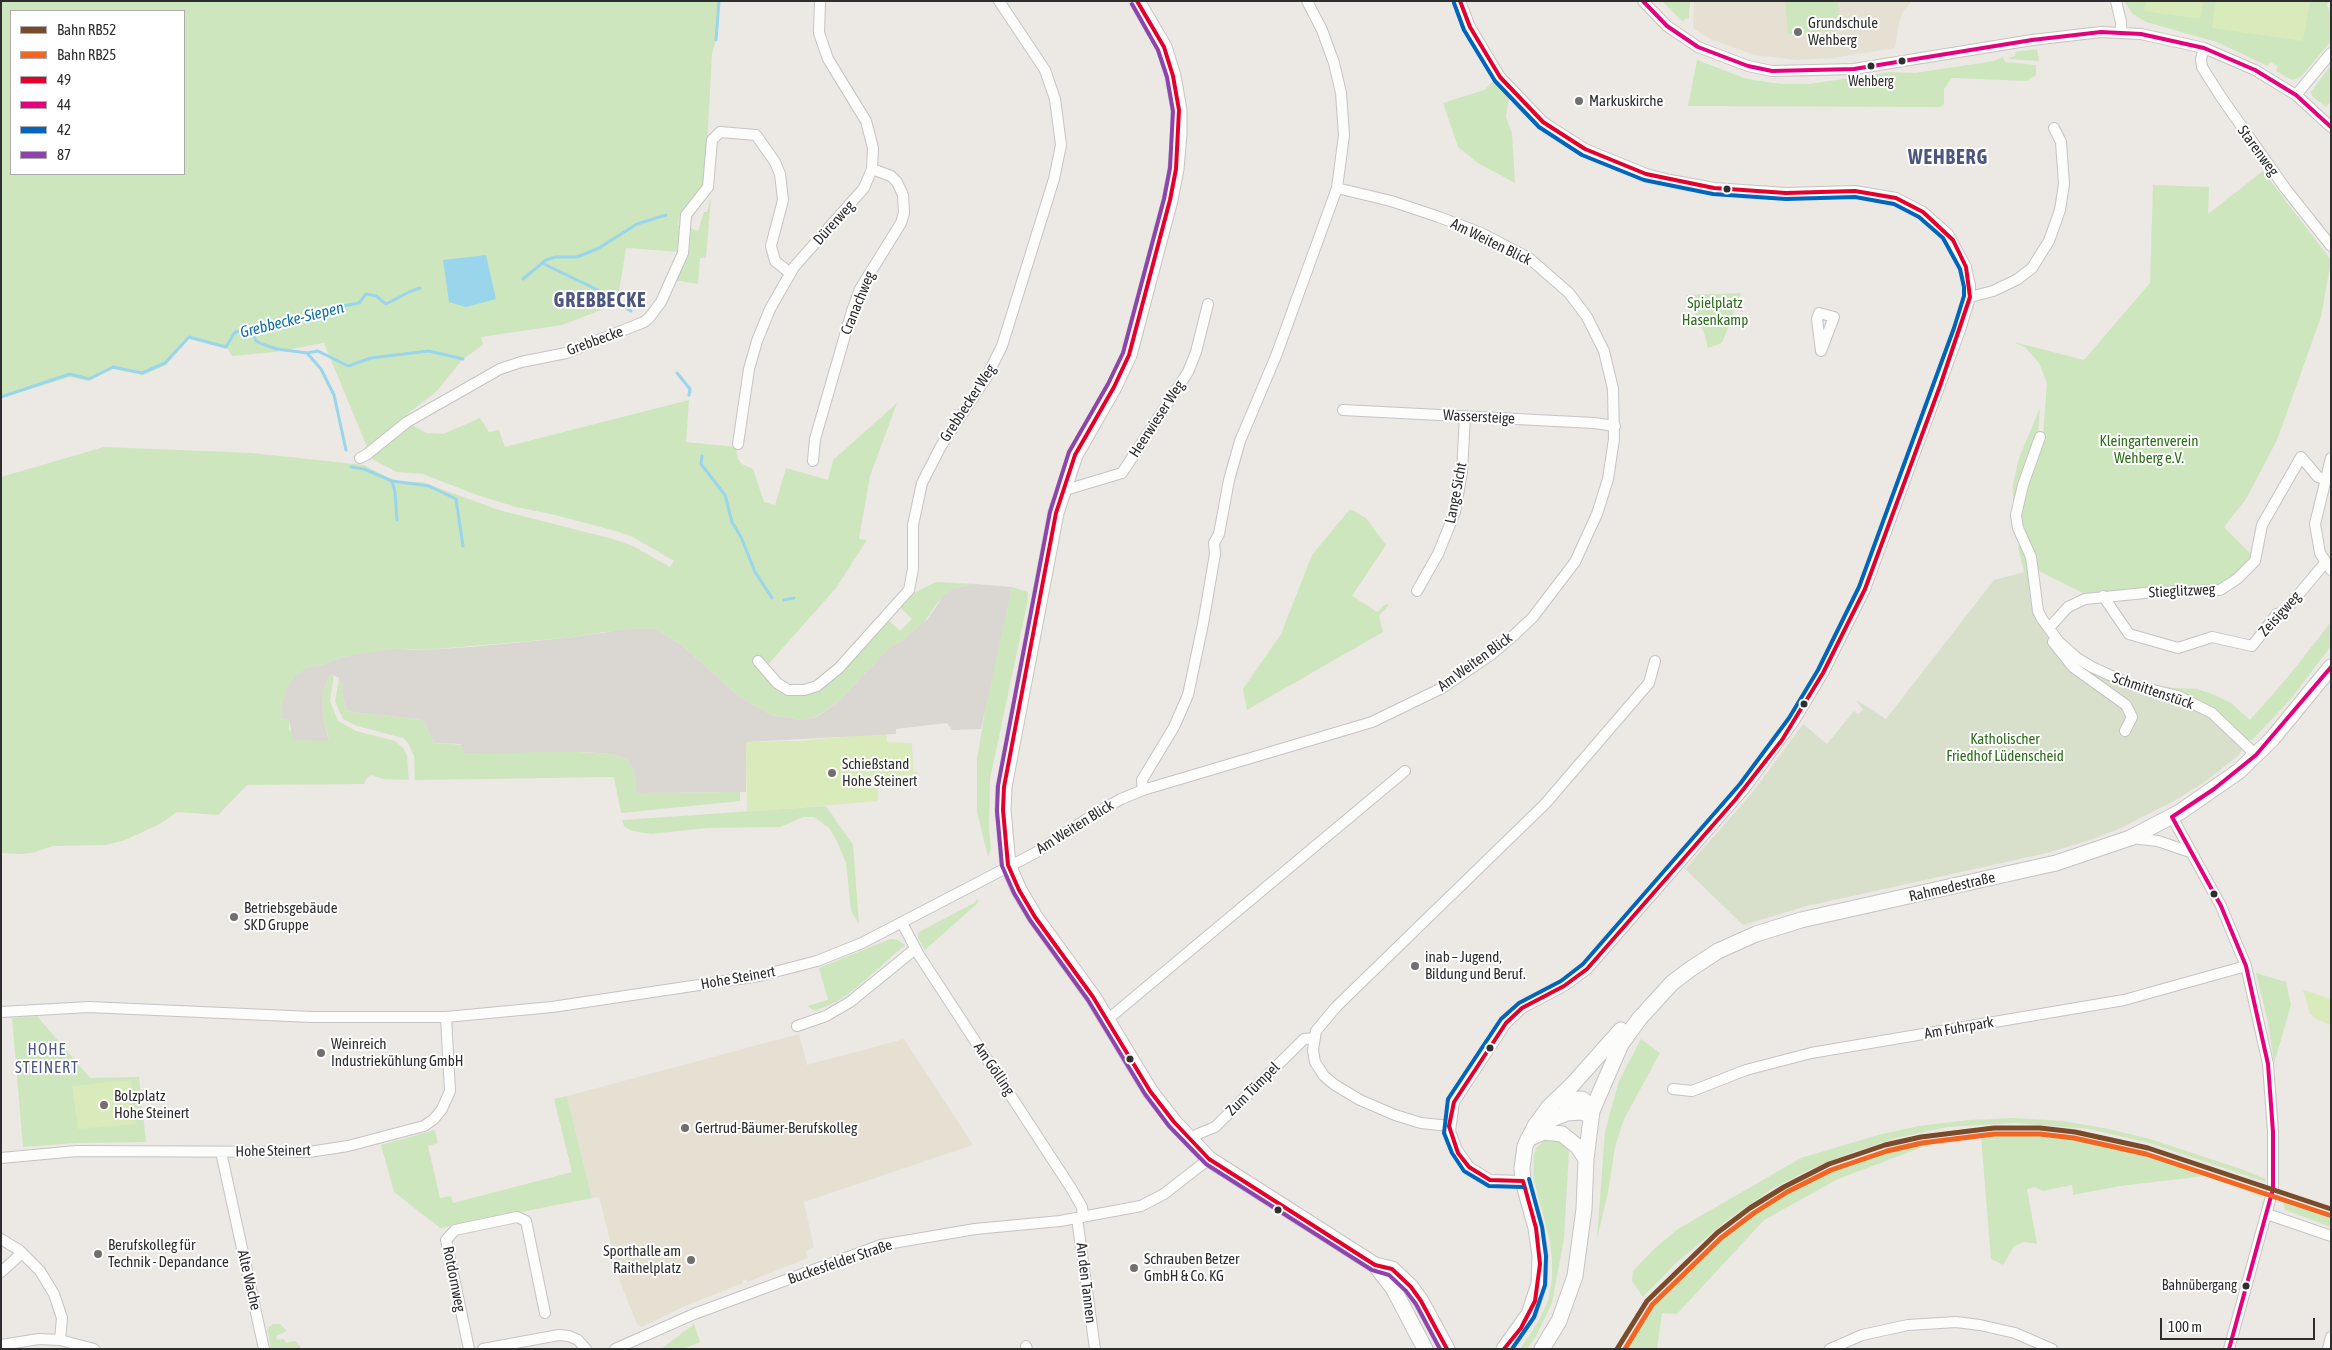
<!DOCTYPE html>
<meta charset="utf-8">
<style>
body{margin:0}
#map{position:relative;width:2332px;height:1350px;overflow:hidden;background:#ece8e4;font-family:"Asap Condensed",sans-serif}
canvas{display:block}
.frame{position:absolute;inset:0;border:2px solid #2e2e2e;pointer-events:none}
.legend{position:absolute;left:10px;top:10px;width:175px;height:165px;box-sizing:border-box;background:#fff;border:1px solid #ababab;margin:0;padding:6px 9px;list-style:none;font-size:15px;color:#2e2e2e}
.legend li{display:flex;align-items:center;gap:10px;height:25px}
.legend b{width:25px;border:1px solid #ababab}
.scale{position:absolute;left:2160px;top:1318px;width:155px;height:22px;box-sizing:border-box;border:2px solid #2e2e2e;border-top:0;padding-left:6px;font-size:15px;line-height:18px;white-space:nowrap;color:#2e2e2e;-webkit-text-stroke:4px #fff;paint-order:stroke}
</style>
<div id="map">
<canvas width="2332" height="1350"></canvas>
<div class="frame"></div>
<ul class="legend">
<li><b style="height:6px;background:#7a4b2a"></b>Bahn RB52</li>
<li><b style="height:6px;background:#f26522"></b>Bahn RB25</li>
<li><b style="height:6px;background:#e4002b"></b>49</li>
<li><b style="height:6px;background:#e5007d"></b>44</li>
<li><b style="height:6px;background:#0065bd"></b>42</li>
<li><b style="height:6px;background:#8e44ad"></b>87</li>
</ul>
<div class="scale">100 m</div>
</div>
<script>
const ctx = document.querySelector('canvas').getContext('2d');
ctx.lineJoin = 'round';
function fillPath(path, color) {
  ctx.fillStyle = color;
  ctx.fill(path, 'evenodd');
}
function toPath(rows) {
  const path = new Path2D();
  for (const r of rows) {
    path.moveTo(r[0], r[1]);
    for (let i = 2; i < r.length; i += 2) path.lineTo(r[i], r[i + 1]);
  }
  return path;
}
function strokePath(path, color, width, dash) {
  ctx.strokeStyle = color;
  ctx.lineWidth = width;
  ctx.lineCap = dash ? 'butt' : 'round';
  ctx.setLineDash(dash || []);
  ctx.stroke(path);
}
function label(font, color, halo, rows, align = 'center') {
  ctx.font = font + ' "Asap Condensed",sans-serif';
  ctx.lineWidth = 4;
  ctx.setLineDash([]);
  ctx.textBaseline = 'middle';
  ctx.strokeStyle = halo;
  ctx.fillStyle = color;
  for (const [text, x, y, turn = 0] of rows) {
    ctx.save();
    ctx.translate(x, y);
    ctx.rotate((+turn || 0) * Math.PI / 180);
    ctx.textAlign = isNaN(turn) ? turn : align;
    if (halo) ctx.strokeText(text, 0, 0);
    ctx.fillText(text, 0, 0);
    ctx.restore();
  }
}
const education = toPath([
 [1694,1,1912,1,1903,12,1899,22,1895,48,1832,58,1797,60,1754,55,1710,39,1693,28],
 [799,1034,807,1065,904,1039,973,1145,804,1202,814,1247,805,1251,808,1258,747,1282,746,1279,742,1281,743,1283,685,1306,642,1327,637,1324,621,1284,599,1197,592,1198,567,1096]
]);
const green = toPath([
 [1,1,718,1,718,32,712,54,705,183,680,215,678,225,682,226,679,252,626,248,617,304,562,325,481,337,483,345,463,359,436,392,406,415,408,419,405,421,426,433,443,434,480,418,489,432,499,430,505,447,689,400,686,442,736,447,738,459,742,464,753,469,764,502,775,505,786,468,828,480,833,460,897,403,870,476,859,539,867,540,836,588,765,668,764,673,804,694,888,620,900,631,912,619,900,607,914,593,936,582,976,584,955,588,937,603,922,626,902,641,890,647,838,702,816,717,802,720,771,715,740,697,680,644,656,629,604,632,566,638,425,650,410,649,343,657,322,665,308,667,289,720,289,730,329,740,323,718,322,697,328,678,334,675,330,701,338,721,356,731,395,741,403,748,407,755,409,780,383,779,371,775,366,779,364,784,247,785,218,815,177,812,160,824,125,840,106,845,52,846,36,852,23,854,1,853,1,477,104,447,252,453,364,465,394,481,422,482,499,510,613,539,631,545,670,567,674,561,633,537,616,531,551,514,516,507,477,495,423,474,397,472,372,459,324,343,275,352,232,356,228,349,189,339,166,365,143,375,113,369,89,381,70,377,1,398],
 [11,11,184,11,184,174,11,174],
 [1662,1,1690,1,1689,18,1682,21],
 [1785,1,1838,1,1841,30,1788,34],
 [2124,1,2329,1,2327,5,2331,14,2331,41,2301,77,2292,80,2276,71,2278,66,2270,62,2268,66,2217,42,2146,22,2133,14],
 [2037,49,2039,61,2008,59,2016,55,2015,52],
 [2003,57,2005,62,2036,65,2036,75,2027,81,1952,78,1944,89,1944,104,1940,107,1688,106,1697,60,1747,79,1781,84,1809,84,1890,72,1915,73,1994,61],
 [2331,65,2331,101,2326,107,2312,96,2311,92],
 [1494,81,1509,98,1506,117,1512,133,1515,183,1478,163,1458,147,1443,103,1484,90],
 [2263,171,2331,260,2321,317,2277,440,2246,499,2224,527,2254,557,2220,589,2085,594,2039,571,2038,573,2032,552,2020,527,2021,501,2043,436,2047,383,2039,363,2026,348,2014,342,2084,360,2150,283,2153,185,2209,187,2208,214],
 [711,197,706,258,700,258,698,284,674,280,687,254,690,228,698,231,704,212,707,212],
 [1741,293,1722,343,1708,348,1704,333,1686,295],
 [2040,408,2038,433,2013,516,2013,484,2019,458],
 [1350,509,1366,518,1386,545,1352,596,1377,612,1386,604,1389,605,1379,616,1383,632,1247,710,1243,689,1281,634,1312,555],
 [2022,543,2028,558,2034,612,2018,547],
 [1012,587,1028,592,1027,605,990,779,989,827,991,849,988,857,977,812,977,760,988,692],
 [2331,622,2331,646,2290,700,2252,740,2247,740,2225,719,2158,687,2197,689,2215,695,2231,703,2250,720,2287,678],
 [339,678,340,682,343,683,342,692,346,710,352,712,419,719,425,723,434,743,611,754,627,759,634,770,636,793,740,792,740,801,621,813,614,777,415,780,414,756,408,743,403,738,357,726,343,719,335,701],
 [826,806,853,845,859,924,851,911,846,863,836,839,829,828,814,817,803,817,780,827,707,828,651,834,632,831,624,826,622,820],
 [977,899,979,902,925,950,918,938,919,932,974,903],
 [890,939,898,940,905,945,855,989,838,1001,815,1011,807,1006,828,1000,819,968],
 [2256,973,2286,982,2291,1005,2274,1064,2268,1022],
 [37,1016,90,1078,139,1077,146,1142,76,1143,23,1147,12,1018],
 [1641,1039,1660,1053,1624,1119,1615,1147,1608,1193,1597,1239,1605,1131,1619,1081],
 [567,1096,592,1198,440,1228,394,1192,381,1145,435,1130,438,1143,428,1146,440,1198,451,1196,453,1203,572,1172,554,1099],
 [2015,1118,2063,1121,2109,1129,2150,1139,2241,1169,2266,1179,2265,1182,2149,1143,2089,1129,2015,1123,1948,1127,1896,1138,1848,1154,1809,1170,1772,1189,1726,1221,1676,1263,1643,1297,1632,1281,1633,1271,1655,1248,1678,1229,1801,1158,1878,1135,1919,1126,1969,1120],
 [2032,1135,2097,1143,2141,1154,2264,1191,2262,1197,2205,1176,2120,1186,2073,1195,2072,1185,2043,1191,2035,1187,2027,1189,2037,1244,2024,1242,2014,1246,2003,1265,1991,1259,1981,1136],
 [1949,1137,1971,1137,1936,1142,1838,1179,1764,1220,1677,1314,1662,1313,1657,1349,1624,1349,1652,1306,1665,1290,1716,1242,1767,1202,1846,1163,1909,1145],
 [1545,1140,1561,1142,1569,1151,1564,1239,1552,1303,1536,1336,1527,1349,1520,1349,1538,1322,1548,1301,1552,1278,1552,1258,1549,1237,1533,1177,1534,1155,1536,1148],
 [2282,1198,2331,1214,2331,1227,2285,1210],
 [273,1324,280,1324,287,1331,276,1336,277,1340,284,1339,286,1343,295,1341,302,1349,271,1349,267,1329],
 [694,1324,700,1342,683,1349,661,1349]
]);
const cemetery = toPath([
 [2025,572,2034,612,2100,676,2128,687,2177,700,2210,717,2238,741,2242,749,2239,755,2206,781,2174,801,2119,829,2090,840,2047,853,1807,906,1743,925,1685,869,1752,793,1803,724,1827,744,1854,711,1858,714,1863,710,1856,700,1886,719,1994,580]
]);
const pitch = toPath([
 [2146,1,2203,1,2200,19,2144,11],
 [2216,1,2310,1,2303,41,2212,28],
 [887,733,887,742,912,743,913,772,917,772,917,774,877,777,878,801,747,812,746,742,799,741],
 [2303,990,2331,999,2331,1025,2318,1020,2310,1014],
 [131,1080,136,1124,78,1129,72,1086]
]);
const plaza = toPath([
 [976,584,1012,587,981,729,952,730,947,723,896,729,896,734,746,742,746,792,636,793,634,770,627,759,611,754,584,752,465,753,461,744,434,743,425,723,419,719,352,712,346,710,342,692,343,683,340,682,339,678,333,675,328,678,322,697,323,718,329,741,293,740,289,720,282,718,281,712,286,688,297,675,308,667,322,665,343,657,392,649,425,650,471,647,566,638,629,629,656,629,680,644,740,697,771,715,802,720,817,717,838,702,890,647,902,641,927,620,945,594,955,588]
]);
const water = toPath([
 [486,255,496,299,466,307,449,302,443,260]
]);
const stream = toPath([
 [716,40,719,1],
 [542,263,602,292],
 [523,279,546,260,556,257,577,257,599,248,637,224,666,215],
 [609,296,631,311],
 [252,331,256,341,262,344,277,349,307,353,321,369,334,395,346,450],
 [307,353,318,351,348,366,371,358,429,351,463,359],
 [677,373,690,389,689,395],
 [1,397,70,374,89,379,113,367,142,373,165,363,189,337,226,347,235,332,262,330,283,321,302,319,338,307,359,303,366,294,376,296,386,304,409,292,420,288],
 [702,456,701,464,725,495,732,522,741,537,755,572,772,598],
 [351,467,364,469,392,481,395,492,397,520],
 [392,481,429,486,456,499,463,546],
 [784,600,794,598]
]);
const street = toPath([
 [1460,1,1470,27,1500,77,1543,122,1585,149,1646,174,1670,180,1714,188,1786,193,1855,191,1896,198,1923,212,1948,234,1966,267,1970,286,1970,297,1960,330,1865,589,1823,673,1794,721,1745,788,1587,969,1564,986,1522,1008,1506,1023,1454,1102,1450,1131,1457,1150,1469,1167,1490,1180,1523,1181],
 [1643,1,1667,26,1698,47,1748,66,1772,71,1854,69,2032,40,2101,32,2141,34,2204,48,2255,70,2296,95,2331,127],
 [2116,1,2121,22,2121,32],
 [2204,48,2201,59,2202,67,2221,97,2285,188,2331,246],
 [2296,95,2331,53],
 [1970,297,1993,291,2018,279,2032,268,2049,241,2060,210,2064,184,2061,142,2054,128],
 [1819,313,1834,317,1821,351,1817,319,1819,313],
 [1343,410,1594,423,1615,426],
 [2040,437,2023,485,2016,515,2018,528,2031,557,2038,611,2042,619,2059,642,2077,658,2092,667,2129,684,2178,696,2212,713,2256,755],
 [738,444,749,369,757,341,770,309,794,267,864,188,872,169,873,148,866,121,828,59,819,33,820,1],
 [360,458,366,455,407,422,500,369,521,362,566,353,644,322,649,318,661,302,683,253,686,215,708,187,712,140,720,132,756,135,775,162,780,174,783,200,771,246,775,261,790,273],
 [2331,458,2315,524,2320,553,2331,570],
 [813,461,815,439,852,311,860,289,901,223,904,213,903,195,897,182,891,176,872,169],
 [1062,491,1122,473,1188,372,1196,352,1208,304],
 [1417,591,1438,554,1455,512,1462,472,1465,416],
 [2103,596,2129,634,2178,648,2212,637,2252,646,2277,614,2283,613,2325,563],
 [2049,628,2068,607,2085,599,2155,592,2220,590,2237,579,2255,561,2262,525,2301,457,2318,477,2325,479],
 [2053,642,2073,667,2126,705,2132,717,2125,731],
 [758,661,777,683,788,690,804,690,817,686,839,668,909,590,913,569,913,525,922,483,941,446,986,378,1002,346,1054,179,1061,145,1055,99,1045,70,999,1],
 [1143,790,1142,780,1174,727,1188,695,1203,624,1215,554,1214,543,1219,534,1229,480,1240,441,1276,356,1337,188,1344,135,1341,93,1334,63,1322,30,1307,1],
 [2172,817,2221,906,2246,966,2268,1064,2273,1132,2273,1189,2229,1349],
 [2131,838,2158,841,2190,852],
 [902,923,919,955,1071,1188,1082,1207,1083,1217],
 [1,1012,89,1007,312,1017,446,1017,552,1007,759,976,817,961,862,943,1035,853,1096,813,1121,799,1143,790,1372,722,1442,688,1492,654,1513,636,1533,617,1575,562,1597,514,1608,479,1614,439,1613,389,1604,351,1587,317,1569,293,1529,258,1481,233,1439,217,1391,201,1337,188],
 [1107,1020,1405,771],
 [797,1026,826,1016,850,1002,915,949],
 [1673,1089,1692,1091,1746,1070,1811,1053,2124,1000,2246,966],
 [1449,1126,1421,1123,1395,1115,1360,1100,1335,1085,1324,1076,1315,1062,1313,1050,1316,1031,1336,1007,1545,804,1649,683,1655,661],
 [1191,1140,1198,1134,1215,1127,1304,1039,1314,1038],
 [221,1152,264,1349],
 [1,1158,77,1151,309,1152,348,1146,424,1126,434,1119,442,1109,450,1091,446,1017],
 [2267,1214,2331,1236],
 [1077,1218,1095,1349],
 [1,1239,19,1250,40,1271,54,1294,62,1318,60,1340],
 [1,1272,22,1253],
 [1,1345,39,1339,60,1340,94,1349],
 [1026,1346,1027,1349],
 [469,1349,446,1240,455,1230,517,1217,526,1221,545,1313],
 [483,1349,559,1335,569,1336,578,1340,586,1349],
 [615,1349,694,1314,881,1245,975,1229,1060,1221,1141,1206,1164,1194,1209,1159],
 [1830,1349,1862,1335,1908,1325,1956,1322,1980,1325,2015,1333,2052,1349],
 [2328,1349,2331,1337]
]);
const secondary = toPath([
 [1137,1,1164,47,1173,76,1179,110,1179,134,1176,169,1170,200,1129,355,1114,387,1075,455,1056,513,1004,787,1003,810,1008,865,1019,890,1035,917,1093,997,1150,1091,1174,1122,1209,1159,1375,1265,1393,1288,1425,1349],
 [1557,1100,1582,1099,1590,1106,1592,1111],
 [1536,1125,1567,1113,1581,1112,1591,1115],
 [1528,1139,1544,1132,1562,1134,1578,1147,1586,1159],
 [1379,1266,1392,1269,1411,1287,1421,1301,1447,1349],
 [1504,1349,1529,1314,1539,1284,1540,1256,1536,1228,1523,1181,1522,1168,1525,1146,1535,1126,1549,1107,1572,1085,1621,1030],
 [1542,1349,1559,1321,1575,1276,1584,1209,1586,1159,1592,1111,1621,1044,1640,1018,1672,983,1689,970,1718,951,1756,934,1801,920,2056,863,2130,838,2180,812,2239,771,2272,739,2331,667]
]);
const bus1 = toPath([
 [1137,1,1164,47,1173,76,1179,110,1176,169,1170,200,1129,355,1114,387,1075,455,1056,513,1004,787,1003,810,1008,865,1019,890,1035,917,1093,997,1150,1091,1174,1122,1209,1159,1375,1265,1392,1269,1411,1287,1421,1301,1447,1349],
 [1460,1,1470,27,1500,77,1543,122,1585,149,1646,174,1714,188,1786,193,1855,191,1896,198,1923,212,1953,240,1966,267,1970,297,1940,386,1865,589,1823,673,1782,740,1735,800,1587,969,1564,986,1522,1008,1506,1023,1454,1102,1449,1126,1458,1153,1469,1167,1490,1180,1523,1181,1536,1228,1540,1264,1535,1301,1521,1328,1504,1349]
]);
const bus2 = toPath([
 [1643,1,1667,26,1698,47,1748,66,1772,71,1854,69,2032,40,2101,32,2141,34,2204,48,2255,70,2296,95,2331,127],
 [2172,817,2221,906,2246,966,2268,1064,2273,1132,2273,1189,2229,1349],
 [2172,817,2214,789,2256,755,2331,667]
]);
const bus3 = toPath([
 [1454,3,1464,30,1495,81,1539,127,1582,155,1644,180,1713,194,1786,199,1855,197,1894,204,1919,217,1943,238,1960,269,1964,287,1964,296,1954,328,1859,587,1818,670,1789,718,1740,784,1583,964,1561,981,1519,1003,1501,1019,1448,1099,1444,1133,1452,1153,1464,1171,1489,1186,1523,1187],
 [1512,1349,1534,1317,1545,1285,1546,1256,1542,1227,1529,1179]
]);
const bus4 = toPath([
 [1132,4,1158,50,1167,77,1173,111,1170,168,1164,199,1123,353,1108,384,1069,452,1050,512,998,786,997,811,1002,866,1014,893,1030,920,1088,1000,1145,1094,1169,1126,1206,1164,1372,1270,1389,1275,1406,1291,1416,1304,1440,1349]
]);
const rail1 = toPath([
 [1617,1349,1647,1301,1717,1233,1750,1208,1784,1187,1829,1164,1885,1145,1921,1137,1994,1128,2040,1128,2075,1132,2148,1148,2331,1209]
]);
const rail2 = toPath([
 [1625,1349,1652,1305,1721,1238,1754,1213,1787,1192,1831,1170,1887,1151,1922,1143,1994,1134,2040,1134,2074,1138,2146,1154,2329,1215]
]);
const markers = [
 [1798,32,5,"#706f6e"],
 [1902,61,4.5,"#2e2e2e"],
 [1871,66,4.5,"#2e2e2e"],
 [1579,101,5,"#706f6e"],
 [1727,189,4.5,"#2e2e2e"],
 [1804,704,4.5,"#2e2e2e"],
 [832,773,5,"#706f6e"],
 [2214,894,4.5,"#2e2e2e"],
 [234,917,5,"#706f6e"],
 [1415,966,5,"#706f6e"],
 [1490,1048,4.5,"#2e2e2e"],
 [321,1053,5,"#706f6e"],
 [1130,1059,4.5,"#2e2e2e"],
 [104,1105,5,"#706f6e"],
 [685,1128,5,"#706f6e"],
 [1278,1210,4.5,"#2e2e2e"],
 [98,1254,5,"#706f6e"],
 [691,1260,5,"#706f6e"],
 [1134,1268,5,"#706f6e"],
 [2246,1286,4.5,"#2e2e2e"]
];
const busNames = [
 ["Wehberg",1871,82],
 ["Bahnübergang",2237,1286,"right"]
];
const poiNames = [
 ["Grundschule",1808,23],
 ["Wehberg",1808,40],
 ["Markuskirche",1589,101],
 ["Schießstand",842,764],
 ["Hohe Steinert",842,781],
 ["Betriebsgebäude",244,908],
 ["SKD Gruppe",244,925],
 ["inab – Jugend,",1425,957],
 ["Bildung und Beruf.",1425,974],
 ["Weinreich",331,1044],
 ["Industriekühlung GmbH",331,1061],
 ["Bolzplatz",114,1096],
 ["Hohe Steinert",114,1113],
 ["Gertrud-Bäumer-Berufskolleg",695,1128],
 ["Berufskolleg für",108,1245],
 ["Technik - Depandance",108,1262],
 ["Sporthalle am",681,1251,"right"],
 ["Raithelplatz",681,1268,"right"],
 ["Schrauben Betzer",1144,1259],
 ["GmbH & Co. KG",1144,1276]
];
const streetNames = [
 ["Starenweg",2258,151,54],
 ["Dürerweg",834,223,-48],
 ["Am Weiten Blick",1491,242,26],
 ["Cranachweg",858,303,-68],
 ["Grebbecke",595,341,-20],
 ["Grebbecker Weg",968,403,-57],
 ["Wassersteige",1479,417,3],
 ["Heerwieser Weg",1157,419,-57],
 ["Lange Sicht",1456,493,-79],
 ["Stieglitzweg",2182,591,-3],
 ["Zeisigweg",2280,614,-48],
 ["Am Weiten Blick",1475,662,-36],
 ["Schmittenstück",2153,691,19],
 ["Am Weiten Blick",1075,827,-32],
 ["Rahmedestraße",1952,887,-13],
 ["Hohe Steinert",738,978,-10],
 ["Am Fuhrpark",1959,1028,-10],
 ["Am Gölling",994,1069,56],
 ["Zum Tümpel",1253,1089,-45],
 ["Hohe Steinert",273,1151,-1],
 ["Buckesfelder Straße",840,1262,-19],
 ["Rotdornweg",454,1279,79],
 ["Alte Wache",249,1280,77],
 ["An den Tannen",1086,1283,83]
];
const parkNames = [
 ["Spielplatz",1715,303],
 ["Hasenkamp",1715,320],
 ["Kleingartenverein",2149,441],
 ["Wehberg e.V.",2149,458],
 ["Katholischer",2005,739],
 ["Friedhof Lüdenscheid",2005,756]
];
const waterNames = [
 ["Grebbecke-Siepen",292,320,-14]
];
const neighbourhoodNames = [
 ["HOHE",47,1050],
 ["STEINERT",47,1068]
];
const districtNames = [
 ["WEHBERG",1948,158],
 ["GREBBECKE",600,301]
];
fillPath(education, '#e6e0d3');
fillPath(green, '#cee6be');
fillPath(cemetery, '#d8e0cc');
fillPath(pitch, '#d9eabb');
fillPath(plaza, '#dad6d2');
fillPath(water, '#99d6ec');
strokePath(stream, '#99d6ec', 3);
strokePath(street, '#c5c4c5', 12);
strokePath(secondary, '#c5c4c5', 17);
strokePath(street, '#fcfcfb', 10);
strokePath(secondary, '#fcfcfb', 15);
strokePath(bus1, '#e4002b', 4);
strokePath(bus2, '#e5007d', 4);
strokePath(bus3, '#0065bd', 4);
strokePath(bus4, '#8e44ad', 4);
strokePath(rail1, '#7a4b2a', 5);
strokePath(rail2, '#f26522', 5);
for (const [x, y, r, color] of markers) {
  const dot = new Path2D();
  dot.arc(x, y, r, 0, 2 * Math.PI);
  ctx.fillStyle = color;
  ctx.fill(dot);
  strokePath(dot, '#fff', 2);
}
label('14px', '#2e2e2e', '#fff', busNames);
label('15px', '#2e2e2e', '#fff', poiNames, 'left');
label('15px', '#2e2e2e', '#fff', streetNames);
label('15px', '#2c6e1b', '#fff', parkNames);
label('italic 16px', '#0d6fa3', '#fff', waterNames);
ctx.letterSpacing = '1px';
label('16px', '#4d5680', '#fff', neighbourhoodNames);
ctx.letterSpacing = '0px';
ctx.letterSpacing = '1px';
label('bold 20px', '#4d5680', '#fff', districtNames);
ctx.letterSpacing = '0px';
</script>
